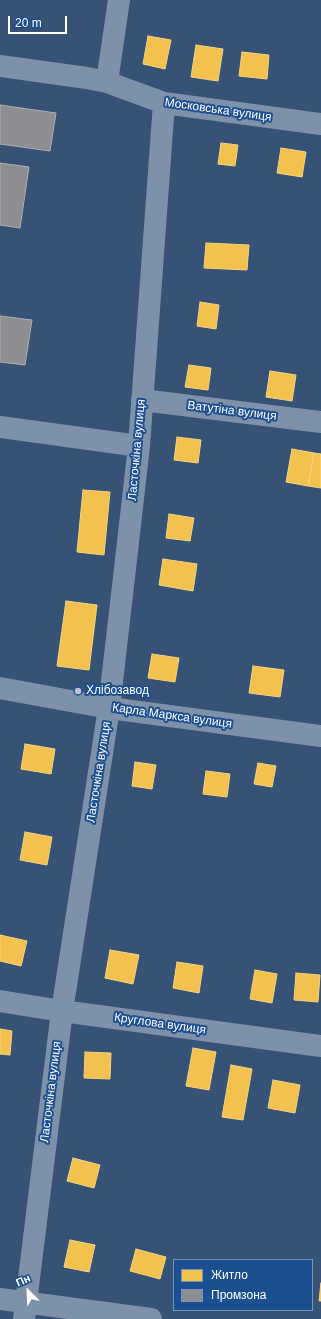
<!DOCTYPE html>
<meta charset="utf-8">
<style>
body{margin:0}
#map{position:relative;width:321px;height:1319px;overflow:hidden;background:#365274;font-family:Helvetica,sans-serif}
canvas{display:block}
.legend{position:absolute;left:173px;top:1259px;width:140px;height:52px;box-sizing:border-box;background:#1b4f8f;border:1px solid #7695bc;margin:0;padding:5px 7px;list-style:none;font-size:12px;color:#fff}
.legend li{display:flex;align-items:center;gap:8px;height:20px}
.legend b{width:20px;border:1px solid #7695bc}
.north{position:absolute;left:8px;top:1271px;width:40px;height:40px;-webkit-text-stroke:3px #1b4f8f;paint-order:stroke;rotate:336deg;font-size:11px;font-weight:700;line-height:16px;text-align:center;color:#fff}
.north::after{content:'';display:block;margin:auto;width:14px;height:18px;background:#fff;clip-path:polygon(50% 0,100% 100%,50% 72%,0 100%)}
.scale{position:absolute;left:8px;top:16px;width:59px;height:18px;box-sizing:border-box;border:2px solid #fff;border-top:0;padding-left:5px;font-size:12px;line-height:14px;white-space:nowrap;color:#fff;-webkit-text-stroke:3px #1b4f8f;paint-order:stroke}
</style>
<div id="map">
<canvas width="321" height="1319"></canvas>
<ul class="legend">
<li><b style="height:11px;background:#f2c14e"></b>Житло</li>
<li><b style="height:11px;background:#8d8d92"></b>Промзона</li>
</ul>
<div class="north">Пн</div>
<div class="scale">20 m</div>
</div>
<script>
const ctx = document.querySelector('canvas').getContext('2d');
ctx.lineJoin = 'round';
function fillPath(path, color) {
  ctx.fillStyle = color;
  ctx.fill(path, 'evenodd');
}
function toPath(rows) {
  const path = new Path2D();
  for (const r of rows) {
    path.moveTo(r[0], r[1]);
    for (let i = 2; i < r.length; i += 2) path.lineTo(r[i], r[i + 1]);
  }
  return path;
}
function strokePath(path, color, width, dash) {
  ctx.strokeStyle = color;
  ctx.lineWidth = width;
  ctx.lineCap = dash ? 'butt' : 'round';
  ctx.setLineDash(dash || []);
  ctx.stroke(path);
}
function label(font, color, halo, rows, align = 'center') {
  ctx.font = font + ' Helvetica,sans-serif';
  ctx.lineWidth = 4;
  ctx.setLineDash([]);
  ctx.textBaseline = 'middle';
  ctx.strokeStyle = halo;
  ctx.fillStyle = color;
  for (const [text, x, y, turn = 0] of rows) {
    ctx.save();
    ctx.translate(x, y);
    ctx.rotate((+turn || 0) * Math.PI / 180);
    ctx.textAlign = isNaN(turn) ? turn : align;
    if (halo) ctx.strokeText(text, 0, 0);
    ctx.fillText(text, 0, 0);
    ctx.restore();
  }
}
const homes = toPath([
 [148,36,171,40,165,69,143,64,148,36],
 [196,45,223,49,218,81,191,77,196,45],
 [242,52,269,55,267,79,239,76,242,52],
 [221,143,238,145,235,166,218,164,221,143],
 [281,148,306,152,302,177,277,173,281,148],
 [206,243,249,245,247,270,204,268,206,243],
 [200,302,219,305,216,329,197,326,200,302],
 [189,365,211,368,208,390,185,387,189,365],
 [270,371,296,375,292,401,266,397,270,371],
 [177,437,201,440,198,463,174,460,177,437],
 [292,449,314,453,308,486,286,482,292,449],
 [314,453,321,454,321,488,308,486,314,453],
 [83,490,110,492,104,555,77,552,83,490],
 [169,514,194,518,190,541,166,538,169,514],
 [163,559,197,564,193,591,159,585,163,559],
 [66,601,97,605,89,670,57,666,66,601],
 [152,654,179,658,175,682,148,678,152,654],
 [253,666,284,670,280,697,249,693,253,666],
 [25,744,55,749,51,774,21,769,25,744],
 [135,762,156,765,152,789,132,786,135,762],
 [258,763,276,766,272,787,254,784,258,763],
 [206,771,230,774,227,797,203,794,206,771],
 [25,832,52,837,47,865,20,860,25,832],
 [0,935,27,941,21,966,0,961,0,935],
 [110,950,139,955,133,984,105,978,110,950],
 [177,962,203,966,199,993,173,988,177,962],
 [255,970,277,974,272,1003,250,999,255,970],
 [296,973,320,975,318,1002,294,1000,296,973],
 [0,1029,12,1031,10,1055,0,1054,0,1029],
 [193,1048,216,1052,209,1090,186,1086,193,1048],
 [85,1052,111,1053,110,1079,84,1078,85,1052],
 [231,1065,252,1069,243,1120,222,1117,231,1065],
 [273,1080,300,1085,295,1113,268,1108,273,1080],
 [73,1158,100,1165,94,1188,67,1181,73,1158],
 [70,1240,95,1245,89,1272,64,1267,70,1240],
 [136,1249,166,1257,160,1279,130,1271,136,1249],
 [321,1283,321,1301,319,1301,321,1283]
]);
const industry = toPath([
 [0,105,56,113,50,151,0,144,0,105],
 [0,163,29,167,20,228,0,225,0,163],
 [0,316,32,320,25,365,0,362,0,316]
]);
const minor = toPath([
 [0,66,87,78,107,82,164,103,321,124],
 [107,82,119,0],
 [142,400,321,422],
 [0,427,139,446],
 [0,1001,62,1011,321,1046],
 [0,1299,151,1319],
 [24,1319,62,1011,109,708,139,446,164,103]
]);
const tertiary = toPath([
 [0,688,109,708,321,736]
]);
const markers = [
 [78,691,4,"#b9c2ce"]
];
const streetNames = [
 ["Московська вулиця",218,110,8],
 ["Ватутіна вулиця",232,411,7],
 ["Ласточкіна вулиця",137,450,-85],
 ["Карла Маркса вулиця",172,716,8],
 ["Ласточкіна вулиця",99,772,-81],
 ["Круглова вулиця",160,1024,8],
 ["Ласточкіна вулиця",51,1092,-83]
];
const poiNames = [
 ["Хлібозавод",86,691]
];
fillPath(homes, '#f2c14e');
strokePath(homes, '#f6d483', 1);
fillPath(industry, '#8d8d92');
strokePath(industry, '#afafb3', 1);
strokePath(minor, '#7d92a8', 22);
strokePath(tertiary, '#7d92a8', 22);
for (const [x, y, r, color] of markers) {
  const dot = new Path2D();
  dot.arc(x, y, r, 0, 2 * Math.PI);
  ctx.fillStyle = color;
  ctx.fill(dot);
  strokePath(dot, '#1b4f8f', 1.5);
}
label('12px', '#fff', '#1b4f8f', streetNames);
label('12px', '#fff', '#1b4f8f', poiNames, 'left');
</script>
